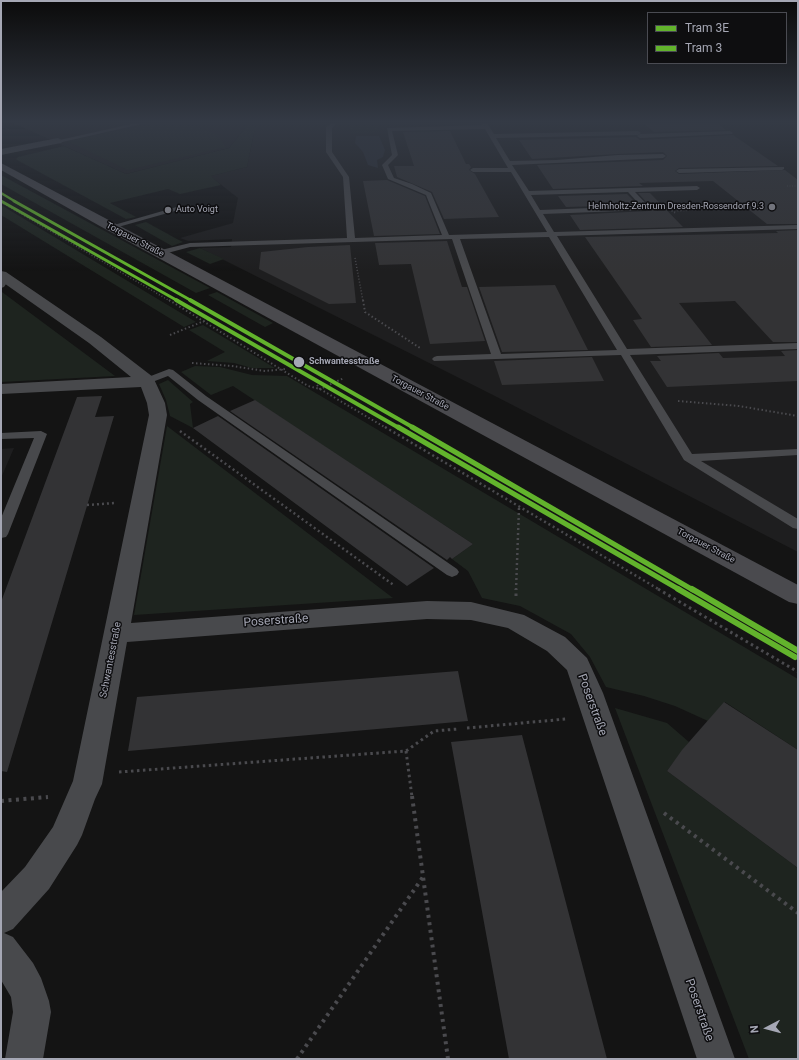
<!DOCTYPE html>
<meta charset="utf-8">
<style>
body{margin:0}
#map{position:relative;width:799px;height:1060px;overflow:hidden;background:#141414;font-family:Roboto,sans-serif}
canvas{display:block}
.frame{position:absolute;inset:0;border:2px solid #a5a7b4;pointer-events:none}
.legend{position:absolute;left:647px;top:12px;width:140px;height:52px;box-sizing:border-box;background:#0e0e10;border:1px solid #4a4b52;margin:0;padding:5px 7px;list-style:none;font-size:12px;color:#a5a7b4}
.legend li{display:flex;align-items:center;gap:8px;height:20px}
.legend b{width:20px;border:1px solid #4a4b52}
.north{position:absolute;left:747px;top:1008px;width:40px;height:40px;-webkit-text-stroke:3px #0e0e10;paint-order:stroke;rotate:264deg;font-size:11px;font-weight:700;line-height:16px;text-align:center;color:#a5a7b4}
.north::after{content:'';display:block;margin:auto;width:14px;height:18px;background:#a5a7b4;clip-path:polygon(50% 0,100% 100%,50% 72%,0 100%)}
</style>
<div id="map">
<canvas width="799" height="1060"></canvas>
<div class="frame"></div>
<ul class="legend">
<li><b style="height:5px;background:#62b32c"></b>Tram 3E</li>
<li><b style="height:5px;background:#62b32c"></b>Tram 3</li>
</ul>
<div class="north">N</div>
</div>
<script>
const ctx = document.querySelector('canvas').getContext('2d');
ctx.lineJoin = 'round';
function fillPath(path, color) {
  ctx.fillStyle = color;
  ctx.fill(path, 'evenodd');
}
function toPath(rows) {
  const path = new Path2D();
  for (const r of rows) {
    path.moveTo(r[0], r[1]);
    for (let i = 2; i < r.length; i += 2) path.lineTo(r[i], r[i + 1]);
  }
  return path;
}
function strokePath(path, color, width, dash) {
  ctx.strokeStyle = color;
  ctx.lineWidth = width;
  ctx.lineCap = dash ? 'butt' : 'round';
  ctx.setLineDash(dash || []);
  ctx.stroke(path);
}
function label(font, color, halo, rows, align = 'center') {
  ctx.font = font + ' Roboto,sans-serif';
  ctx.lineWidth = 3;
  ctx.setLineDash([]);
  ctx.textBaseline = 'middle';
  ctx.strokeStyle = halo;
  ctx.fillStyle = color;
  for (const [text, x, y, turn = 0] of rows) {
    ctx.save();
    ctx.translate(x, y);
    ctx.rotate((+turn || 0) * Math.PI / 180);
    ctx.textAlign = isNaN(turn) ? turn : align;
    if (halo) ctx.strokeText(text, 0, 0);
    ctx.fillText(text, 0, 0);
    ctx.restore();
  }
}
const built = toPath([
 [13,123,249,123,229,148,126,174],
 [256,123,798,123,798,552,493,395,200,248,231,247,232,239,188,241,180,238,233,223,238,198,210,176,247,167],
 [14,448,1,478,1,449]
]);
const green = toPath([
 [154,123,187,123,217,134,226,147,128,170,67,141],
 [249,123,256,123,247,167,211,176,221,185,180,194,168,189,110,203,136,217,126,219,17,160,16,159,18,157,64,146,126,174,229,148],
 [349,123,376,123,379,132,351,133],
 [1,175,210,288,196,293,1,184],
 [1,205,196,322,184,327,1,215],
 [146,222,177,239,183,242,172,246,135,225],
 [200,248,224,259,210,264,186,252],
 [2,292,115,376,1,382],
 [217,292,273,323,265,327,208,295],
 [203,325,275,368,252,368,234,363,207,361,225,352,189,330],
 [195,366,220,367,252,375,287,376,798,679,798,750,725,702,708,721,675,706,644,696,606,687,590,657,571,634,520,606,482,598,468,571,452,559,473,544,233,386,211,395,181,372],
 [168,380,193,402,190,404,193,428,170,416,166,400,159,384],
 [167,426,393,598,134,615],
 [615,708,667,723,689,742,667,771,798,868,798,1059,749,1059]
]);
const water = toPath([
 [356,136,379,136,385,150,383,157,377,160,378,168,368,165,363,152,355,143]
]);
const building = toPath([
 [643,123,717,123,726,130,654,132],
 [450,131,466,164,469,164,471,167,469,170,475,174,499,217,444,219,432,192,397,177,394,166,414,166,403,132],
 [733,135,778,166,679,168,675,171,679,174,785,170,798,180,798,224,767,224,713,181,639,183,643,186,553,189,537,165,663,160,667,156,663,152,618,154,532,159,519,140,636,137,640,140],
 [387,180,425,196,440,234,374,236,363,181],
 [638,193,650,193,683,227,580,230,570,215,648,211,651,207],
 [627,194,638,205,566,207,558,196],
 [798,230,798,342,773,342,735,301,679,303,712,345,651,347,633,320,642,319,585,237,778,233,776,231],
 [447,241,462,287,467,287,485,341,430,344,411,264,379,265,375,243],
 [350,245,356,303,329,304,259,269,261,252,308,247],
 [555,285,588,350,502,352,479,287],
 [798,350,798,381,667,387,650,361,661,361,657,356,719,353,723,358,785,356,781,351],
 [592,357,604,381,502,385,494,361],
 [102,396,95,417,114,416,7,772,1,771,1,602,77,397],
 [255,400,473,544,452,559,450,557,447,560,230,411],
 [218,416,434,568,407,586,193,428],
 [458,671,468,721,128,751,137,697],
 [724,702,798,750,798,868,667,771,682,750],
 [522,735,545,823,607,1059,509,1059,451,742]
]);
const pathFar5 = toPath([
 [1,126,10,130],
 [787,186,798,186]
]);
const pathFar4 = toPath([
 [1,202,170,301],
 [675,213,672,211,720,209],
 [355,258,363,301]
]);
const pathFar3 = toPath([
 [169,300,308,386,320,389,386,428],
 [363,300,365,312,420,348],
 [170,335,209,319,213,321],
 [192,363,232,366,265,371,286,369],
 [317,385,320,389,344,378],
 [678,401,739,406,798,416]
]);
const pathFar2 = toPath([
 [385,427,660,590],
 [180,431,395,586],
 [87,505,115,503],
 [516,590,519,508]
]);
const pathFar1 = toPath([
 [658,589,798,672],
 [516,596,516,589],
 [467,728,566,719],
 [406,751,412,797],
 [119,772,406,751,434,731,458,729]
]);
const path = toPath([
 [412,796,448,1059],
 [1,801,48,797],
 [664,813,798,913],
 [297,1059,423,877]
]);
const lane = toPath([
 [136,123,146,123,58,143,55,141,136,123],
 [331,123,337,123,332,128,332,152,349,177,355,238,442,235,426,195,388,179,382,165,392,155,387,128,483,125,481,123,487,123,494,134,638,131,641,133,638,135,496,138,510,161,556,160,618,155,663,154,666,156,663,158,512,165,529,191,697,186,700,188,697,190,635,192,650,208,647,210,543,214,554,232,798,225,798,229,557,236,627,349,798,343,798,349,630,355,692,454,798,449,798,455,701,461,798,519,798,529,793,528,684,460,621,355,434,361,432,359,434,357,437,356,491,354,452,239,190,247,160,255,157,255,157,251,190,243,347,238,343,177,326,152,326,127,331,123],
 [485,129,508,168,473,168,470,170,473,172,511,172,547,232,449,235,431,193,412,184,394,178,388,165,398,155,392,131,485,129],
 [628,192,641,206,540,210,531,195,628,192],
 [549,237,617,350,501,354,460,239,549,237],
 [730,131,733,133,732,134,640,138,637,136,640,134,730,131],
 [784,167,784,169,782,170,679,173,676,171,679,169,784,167],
 [180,206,182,207,182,209,111,229,107,227,180,206],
 [3,276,6,276,10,278,4,287,1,288,1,279,3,276],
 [169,369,173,370,206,396,457,569,459,572,457,575,452,577,447,575,198,400,168,376,147,384,142,381,143,379,169,369],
 [41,431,47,434,8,534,6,537,1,538,1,518,34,438,1,439,1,433,41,431]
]);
const street = toPath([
 [58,138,63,141,61,143,1,155,1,149,58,138],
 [1,271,6,272,101,337,153,377,165,403,167,415,131,623,427,601,471,602,524,615,565,637,587,658,603,693,735,1059,697,1059,567,670,547,651,508,628,471,620,427,619,127,642,102,784,95,799,82,835,77,845,49,889,13,929,4,933,13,937,33,963,41,978,49,1001,51,1012,43,1059,5,1059,13,1012,11,997,1,980,1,892,25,867,53,827,73,781,149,415,147,403,141,387,1,394,1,384,131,377,89,343,1,281,1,271]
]);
const primary = toPath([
 [1,163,798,585,798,604,789,602,98,225,1,170,1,163]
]);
const tram1Far4 = toPath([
 [1,193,16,202]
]);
const tram1Far3 = toPath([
 [14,201,192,301]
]);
const tram1Far2 = toPath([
 [190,300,414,428]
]);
const tram1Far1 = toPath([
 [412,427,693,590]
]);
const tram1 = toPath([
 [692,589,798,651]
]);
const tram2Far3 = toPath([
 [1,201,178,301]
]);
const tram2Far2 = toPath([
 [176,300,399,428]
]);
const tram2Far1 = toPath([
 [398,427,680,590]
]);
const tram2 = toPath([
 [678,589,795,657]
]);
const markers = [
 [772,207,4,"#72747c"],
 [168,210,4,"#72747c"],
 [299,362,6,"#a5a7b4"]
];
const farPoinames = [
 ["Helmholtz-Zentrum Dresden-Rossendorf 9.3",764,207],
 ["Auto Voigt",176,210,"left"]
];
const farStreetnames = [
 ["Torgauer Straße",135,240,28],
 ["Torgauer Straße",420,393,28],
 ["Torgauer Straße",706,546,28]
];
const farStopnames = [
 ["Schwantesstraße",309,362]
];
const streetNames = [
 ["Schwantesstraße",111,660,-79]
];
const nearStreetnames = [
 ["Poserstraße",276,621,-4],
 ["Poserstraße",592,705,70],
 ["Poserstraße",699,1010,71]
];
fillPath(built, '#1e1e1f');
fillPath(green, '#1e241f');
fillPath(water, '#2a2e36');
fillPath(building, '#333335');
strokePath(pathFar5, '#4a4a4e', 1, [1, 1.5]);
strokePath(pathFar4, '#4a4a4e', 1.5, [1, 2]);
strokePath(pathFar3, '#4a4a4e', 2, [1.5, 2.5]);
strokePath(pathFar2, '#4a4a4e', 2.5, [2, 3]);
strokePath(pathFar1, '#4a4a4e', 3, [2.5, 3.5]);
strokePath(path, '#4a4a4e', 4, [3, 4.5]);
fillPath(lane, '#48494c');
fillPath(street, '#48494c');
fillPath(primary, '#4a4a4e');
strokePath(tram1Far4, '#62b32c', 2.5);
strokePath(tram1Far3, '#62b32c', 3);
strokePath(tram1Far2, '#62b32c', 4);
strokePath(tram1Far1, '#62b32c', 5);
strokePath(tram1, '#62b32c', 6);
strokePath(tram2Far3, '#62b32c', 3);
strokePath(tram2Far2, '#62b32c', 4);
strokePath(tram2Far1, '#62b32c', 5);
strokePath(tram2, '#62b32c', 6);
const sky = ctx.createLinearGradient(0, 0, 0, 271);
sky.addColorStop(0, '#0b0b0b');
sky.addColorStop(0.45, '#343a45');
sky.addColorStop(1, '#343a4500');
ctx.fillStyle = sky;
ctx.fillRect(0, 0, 799, 271);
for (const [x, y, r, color] of markers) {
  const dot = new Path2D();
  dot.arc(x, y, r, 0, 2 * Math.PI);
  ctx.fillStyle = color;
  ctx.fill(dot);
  strokePath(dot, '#0e0e10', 1.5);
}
label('9px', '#a5a7b4', '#0e0e10', farPoinames, 'right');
label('9px', '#a5a7b4', '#0e0e10', farStreetnames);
label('bold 9px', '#a5a7b4', '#0e0e10', farStopnames, 'left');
label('10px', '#a5a7b4', '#0e0e10', streetNames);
label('12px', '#a5a7b4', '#0e0e10', nearStreetnames);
</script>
